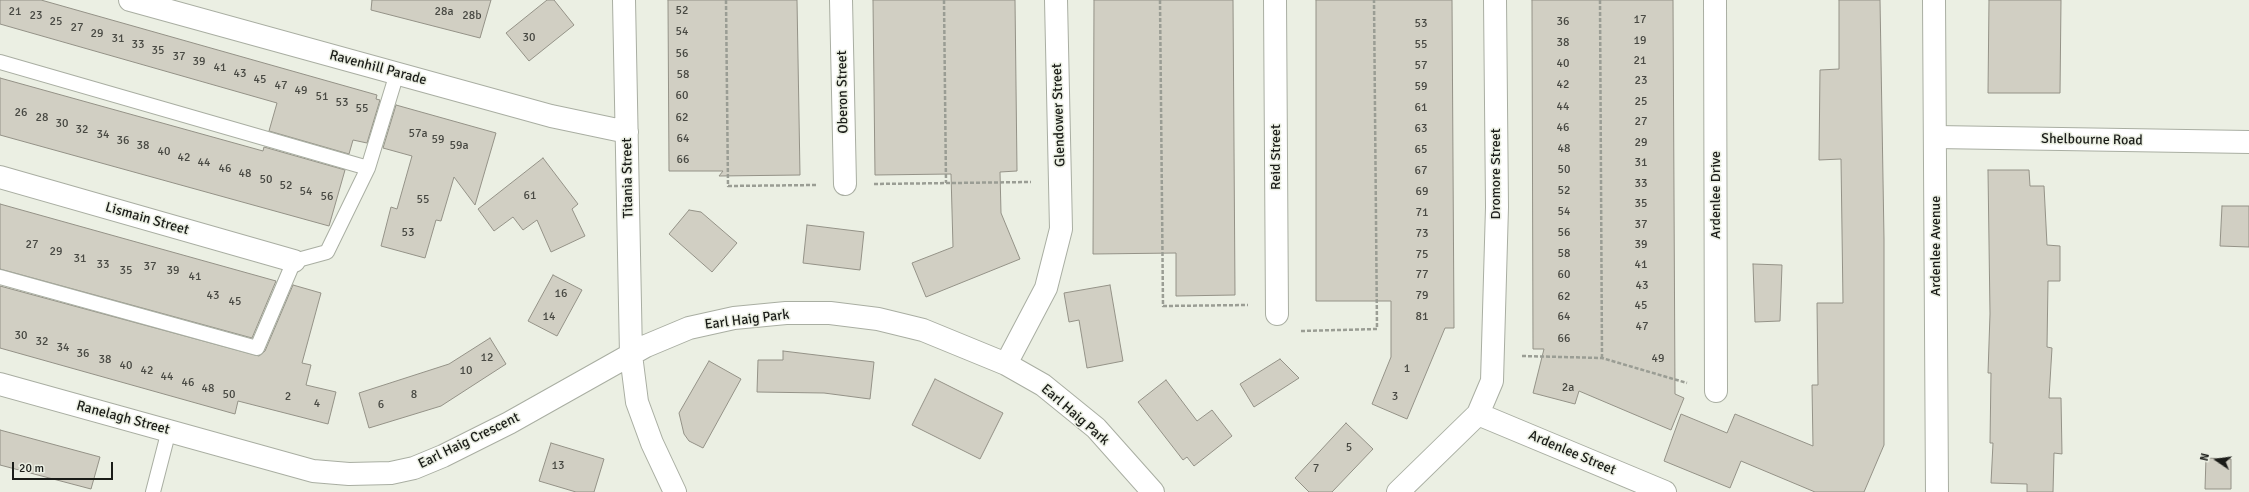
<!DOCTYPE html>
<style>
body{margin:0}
#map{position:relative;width:2249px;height:492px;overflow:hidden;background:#ebefe3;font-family:Signika,sans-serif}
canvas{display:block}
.north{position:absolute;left:2197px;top:440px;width:40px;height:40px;-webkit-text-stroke:3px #ebefe3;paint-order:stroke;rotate:283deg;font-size:11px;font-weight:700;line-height:16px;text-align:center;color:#1a1c18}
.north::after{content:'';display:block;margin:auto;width:14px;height:18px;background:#1a1c18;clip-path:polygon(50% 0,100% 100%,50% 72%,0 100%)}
.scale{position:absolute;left:12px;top:462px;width:101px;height:18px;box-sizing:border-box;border:2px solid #1a1c18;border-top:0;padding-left:5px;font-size:12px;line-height:14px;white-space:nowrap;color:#1a1c18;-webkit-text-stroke:3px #ebefe3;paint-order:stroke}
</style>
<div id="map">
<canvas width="2249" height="492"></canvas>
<div class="north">N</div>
<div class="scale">20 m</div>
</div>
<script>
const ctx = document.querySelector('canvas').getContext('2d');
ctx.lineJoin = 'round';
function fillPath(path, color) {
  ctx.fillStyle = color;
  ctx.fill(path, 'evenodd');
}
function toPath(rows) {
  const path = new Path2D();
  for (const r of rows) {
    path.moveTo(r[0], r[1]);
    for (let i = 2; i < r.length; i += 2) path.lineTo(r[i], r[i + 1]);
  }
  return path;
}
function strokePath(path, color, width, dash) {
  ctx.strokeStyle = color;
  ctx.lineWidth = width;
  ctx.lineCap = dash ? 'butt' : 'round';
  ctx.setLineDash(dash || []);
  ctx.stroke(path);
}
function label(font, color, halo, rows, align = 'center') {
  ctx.font = font + ' Signika,sans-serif';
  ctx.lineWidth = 3;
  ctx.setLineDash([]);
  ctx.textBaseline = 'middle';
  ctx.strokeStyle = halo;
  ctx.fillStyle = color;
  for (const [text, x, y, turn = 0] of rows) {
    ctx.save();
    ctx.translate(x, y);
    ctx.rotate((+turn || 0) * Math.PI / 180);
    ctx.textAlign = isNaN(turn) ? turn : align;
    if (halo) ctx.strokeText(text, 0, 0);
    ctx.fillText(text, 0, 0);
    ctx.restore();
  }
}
const building = toPath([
 [0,0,41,0,377,95,376,99,380,100,367,143,353,140,349,154,269,131,277,103,0,24,0,0],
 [372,0,491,0,480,38,371,10,372,0],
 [547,0,554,0,574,25,529,61,506,33,547,0],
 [668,0,797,0,800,175,719,176,723,171,669,171,668,0],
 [873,0,1015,0,1017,171,1000,172,1001,213,1020,259,926,297,912,263,953,247,951,174,875,175,873,0],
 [1094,0,1233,0,1235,295,1176,296,1176,253,1093,254,1094,0],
 [1316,0,1452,0,1454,328,1445,328,1407,419,1372,404,1391,357,1391,301,1316,301,1316,0],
 [1532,0,1673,0,1675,394,1684,398,1671,430,1579,391,1575,404,1533,393,1544,349,1533,349,1532,0],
 [1839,0,1880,0,1884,239,1884,445,1864,492,1815,492,1741,461,1730,488,1664,461,1681,414,1727,433,1735,414,1813,446,1812,385,1818,385,1817,303,1843,303,1841,159,1819,160,1820,70,1839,69,1839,0],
 [1989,0,2061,0,2060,93,1988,93,1989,0],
 [0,78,263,151,264,147,345,170,329,226,0,135,0,78],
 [396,105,496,133,475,205,454,177,441,221,436,220,425,258,381,246,391,207,397,209,412,156,383,148,396,105],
 [543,158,578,204,572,209,585,236,551,252,537,220,523,230,513,217,494,231,478,209,543,158],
 [1988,170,2029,170,2030,186,2044,186,2047,245,2060,246,2060,281,2048,281,2047,347,2052,348,2049,398,2061,398,2062,454,2054,453,2053,492,2027,492,2027,484,1991,483,1993,443,1990,443,1991,373,1988,373,1990,314,1988,170],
 [0,204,43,216,276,281,252,338,0,269,0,204],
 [2222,206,2249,206,2249,247,2220,246,2222,206],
 [689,210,701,212,737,243,712,272,669,234,689,210],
 [807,225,864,232,860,270,803,263,807,225],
 [1753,264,1782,265,1780,321,1755,322,1753,264],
 [553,275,582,290,557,336,528,321,553,275],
 [293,285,321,293,302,363,311,365,306,385,336,392,328,424,238,401,235,414,0,348,0,286,259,356,265,351,293,285],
 [1110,285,1123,361,1087,368,1079,320,1069,322,1064,293,1110,285],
 [490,338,506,364,441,406,369,428,359,393,449,364,490,338],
 [783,351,874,362,870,399,824,393,757,392,758,360,783,360,783,351],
 [1280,359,1299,378,1254,407,1240,384,1280,359],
 [709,361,741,379,703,448,689,441,684,434,679,413,709,361],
 [935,379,1003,413,980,459,912,425,935,379],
 [1166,380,1197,421,1212,410,1232,436,1194,466,1187,457,1183,460,1138,402,1166,380],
 [1346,423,1373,449,1332,492,1309,492,1295,478,1346,423],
 [0,430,100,457,91,489,0,465,0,430],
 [551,443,604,459,594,492,576,492,539,481,551,443],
 [2206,458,2231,459,2231,489,2205,489,2206,458]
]);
const path = toPath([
 [726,0,728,186,817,185],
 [944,0,946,183],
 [1160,0,1163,306,1248,305],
 [1600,0,1602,358],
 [874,184,1031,182],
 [1301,331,1377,329,1374,0],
 [1522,356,1602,358,1687,383]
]);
const service = toPath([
 [0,62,368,168],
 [0,277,257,348,294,261,327,252,368,168,397,73],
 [153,492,169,430]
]);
const minor = toPath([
 [130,0,551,116,627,132],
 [624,0,631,355,637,402,652,443,675,492],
 [841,0,845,184],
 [1275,0,1277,314],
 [1715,0,1716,391],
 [1936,137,2249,142],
 [0,177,294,261],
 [1006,364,1046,288,1061,229,1056,0],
 [0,384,313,471,349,474,391,473,414,468,443,456,509,423,646,346,689,328,734,318,786,313,830,313,878,319,923,330,1006,364,1043,385,1096,428,1153,492],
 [1478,414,1665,492],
 [1398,492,1478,414,1492,381,1497,207,1495,0]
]);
const tertiary = toPath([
 [1934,0,1937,492]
]);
const numberNames = [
 ["52",682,11],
 ["21",15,12],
 ["28a",444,12],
 ["23",36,16],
 ["28b",472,16],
 ["17",1640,20],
 ["25",56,22],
 ["36",1563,22],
 ["53",1421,24],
 ["27",77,28],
 ["54",682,32],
 ["29",97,34],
 ["30",529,38],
 ["31",118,39],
 ["19",1640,41],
 ["38",1563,43],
 ["33",138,45],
 ["55",1421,45],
 ["35",158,51],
 ["56",682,54],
 ["37",179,57],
 ["21",1640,61],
 ["39",199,62],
 ["40",1563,64],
 ["57",1421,66],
 ["41",220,68],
 ["43",240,74],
 ["58",683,75],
 ["45",260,80],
 ["23",1641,81],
 ["42",1563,85],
 ["47",281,86],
 ["59",1421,87],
 ["49",301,91],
 ["60",682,96],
 ["51",322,97],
 ["25",1641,102],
 ["53",342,103],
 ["44",1563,107],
 ["61",1421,108],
 ["55",362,109],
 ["26",21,113],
 ["28",42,118],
 ["62",682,118],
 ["27",1641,122],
 ["30",62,124],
 ["46",1563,128],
 ["63",1421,129],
 ["32",82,130],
 ["57a",418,134],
 ["34",103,135],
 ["64",683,139],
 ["59",438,140],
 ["36",123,141],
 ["29",1641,143],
 ["38",143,146],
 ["59a",459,146],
 ["48",1564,149],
 ["65",1421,150],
 ["40",164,152],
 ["42",184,158],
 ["66",683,160],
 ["44",204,163],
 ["31",1641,163],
 ["46",225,169],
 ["50",1564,170],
 ["67",1421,171],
 ["48",245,174],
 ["50",266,180],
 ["33",1641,184],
 ["52",286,186],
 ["52",1564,191],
 ["54",306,192],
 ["69",1422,192],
 ["61",530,196],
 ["56",327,197],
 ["55",423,200],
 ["35",1641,204],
 ["54",1564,212],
 ["71",1422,213],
 ["37",1641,225],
 ["53",408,233],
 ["56",1564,233],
 ["73",1422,234],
 ["27",32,245],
 ["39",1641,245],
 ["29",56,252],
 ["58",1564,254],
 ["75",1422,255],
 ["31",80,259],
 ["33",103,265],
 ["41",1641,265],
 ["37",150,267],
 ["35",126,271],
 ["39",173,271],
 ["77",1422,275],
 ["60",1564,275],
 ["41",195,277],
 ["43",1642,286],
 ["16",561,294],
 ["43",213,296],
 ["79",1422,296],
 ["62",1564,297],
 ["45",235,302],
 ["45",1641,306],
 ["14",549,317],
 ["81",1422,317],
 ["64",1564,317],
 ["47",1642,327],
 ["30",21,336],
 ["66",1564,339],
 ["32",42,342],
 ["34",63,348],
 ["36",83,354],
 ["12",487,358],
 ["49",1658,359],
 ["38",105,360],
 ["40",126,366],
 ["1",1407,369],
 ["42",147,371],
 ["10",466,371],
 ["44",167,377],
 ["46",188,383],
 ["2a",1568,388],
 ["48",208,389],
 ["50",229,395],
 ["8",414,395],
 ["2",288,397],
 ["3",1395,397],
 ["4",317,404],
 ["6",381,405],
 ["5",1349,448],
 ["13",558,466],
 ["7",1316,469]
];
const streetNames = [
 ["Ravenhill Parade",378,68,15],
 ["Oberon Street",843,92,-91],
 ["Glendower Street",1059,115,-92],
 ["Shelbourne Road",2092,140,1],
 ["Reid Street",1276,157,-90],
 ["Dromore Street",1496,174,-90],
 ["Titania Street",628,178,-91],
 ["Ardenlee Drive",1716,195,-90],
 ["Lismain Street",147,219,16],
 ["Ardenlee Avenue",1936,246,-90],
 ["Earl Haig Park",747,320,-7],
 ["Earl Haig Park",1075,415,41],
 ["Ranelagh Street",123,418,15],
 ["Earl Haig Crescent",469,441,-26],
 ["Ardenlee Street",1572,453,23]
];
fillPath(building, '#d1cfc3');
strokePath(building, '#949287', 1);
strokePath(service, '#a9aea2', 16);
strokePath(minor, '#a9aea2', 24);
strokePath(tertiary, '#a9aea2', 24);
strokePath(path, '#9a9d94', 2.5, [4, 2]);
strokePath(service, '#fff', 14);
strokePath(minor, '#fff', 22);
strokePath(tertiary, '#fff', 22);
label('12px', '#484943', null, numberNames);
label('14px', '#1a1c18', '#ebefe3', streetNames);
</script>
